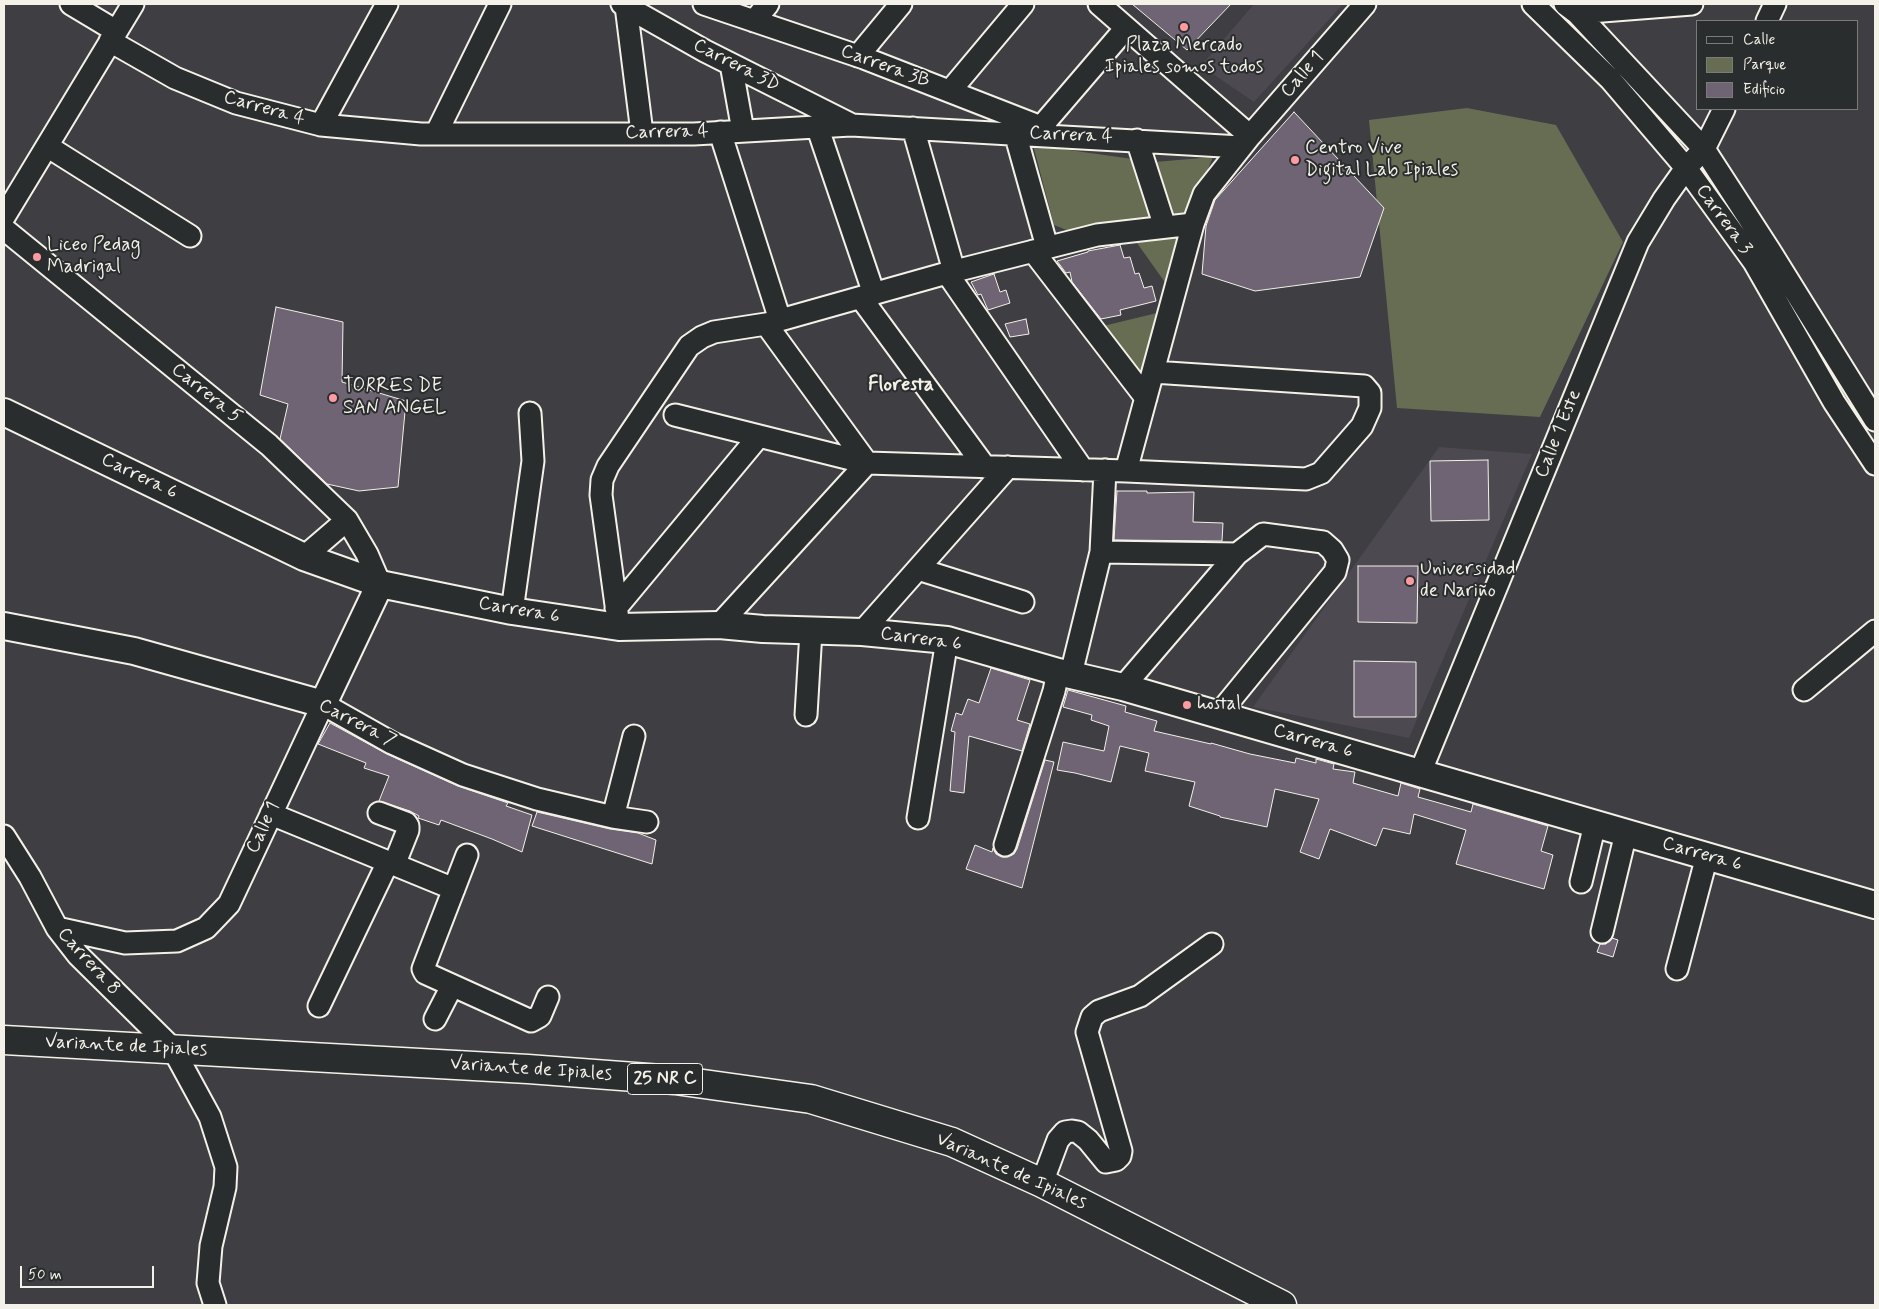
<!DOCTYPE html>
<meta charset="utf-8">
<style>
body{margin:0}
#map{position:relative;width:1879px;height:1309px;overflow:hidden;background:#3e3e43;font-family:Mynerve,sans-serif}
canvas{display:block}
.frame{position:absolute;inset:0;border:5px solid #f4f1e8;pointer-events:none}
.legend{position:absolute;left:1696px;top:20px;width:162px;height:90px;box-sizing:border-box;background:#2a2d2e;border:1px solid #7b7b78;margin:0;padding:6px 9px;list-style:none;font-size:15px;color:#f4f1e8}
.legend li{display:flex;align-items:center;gap:10px;height:25px}
.legend b{width:25px;border:1px solid #7b7b78}
.scale{position:absolute;left:20px;top:1266px;width:134px;height:22px;box-sizing:border-box;border:2px solid #f4f1e8;border-top:0;padding-left:6px;font-size:15px;line-height:18px;white-space:nowrap;color:#f4f1e8;-webkit-text-stroke:4px #2a2d2e;paint-order:stroke}
</style>
<div id="map">
<canvas width="1879" height="1309"></canvas>
<div class="frame"></div>
<ul class="legend">
<li><b style="height:6px;background:#2a2d2e"></b>Calle</li>
<li><b style="height:14px;background:#676d53"></b>Parque</li>
<li><b style="height:14px;background:#6e6473"></b>Edificio</li>
</ul>
<div class="scale">50 m</div>
</div>
<script>
const ctx = document.querySelector('canvas').getContext('2d');
ctx.lineJoin = 'round';
function fillPath(path, color) {
  ctx.fillStyle = color;
  ctx.fill(path, 'evenodd');
}
function toPath(rows) {
  const path = new Path2D();
  for (const r of rows) {
    path.moveTo(r[0], r[1]);
    for (let i = 2; i < r.length; i += 2) path.lineTo(r[i], r[i + 1]);
  }
  return path;
}
function strokePath(path, color, width, dash) {
  ctx.strokeStyle = color;
  ctx.lineWidth = width;
  ctx.lineCap = dash ? 'butt' : 'round';
  ctx.setLineDash(dash || []);
  ctx.stroke(path);
}
function label(font, color, halo, rows, align = 'center') {
  ctx.font = font + ' Mynerve,sans-serif';
  ctx.lineWidth = 4;
  ctx.setLineDash([]);
  ctx.textBaseline = 'middle';
  ctx.strokeStyle = halo;
  ctx.fillStyle = color;
  for (const [text, x, y, turn = 0] of rows) {
    ctx.save();
    ctx.translate(x, y);
    ctx.rotate((+turn || 0) * Math.PI / 180);
    ctx.textAlign = isNaN(turn) ? turn : align;
    if (halo) ctx.strokeText(text, 0, 0);
    ctx.fillText(text, 0, 0);
    ctx.restore();
  }
}
const built = toPath([
 [1254,4,1343,4,1254,102,1201,66],
 [1439,447,1532,454,1409,738,1253,707]
]);
const green = toPath([
 [1467,108,1556,125,1623,242,1540,417,1397,408,1369,120],
 [1033,145,1140,160,1155,209,1150,219,1074,233,1054,225],
 [1213,157,1186,222,1172,216,1155,162],
 [1132,236,1181,237,1169,288],
 [1157,313,1144,386,1099,327]
]);
const building = toPath([
 [1132,4,1231,4,1187,50,1132,4],
 [1294,112,1384,208,1360,277,1255,291,1202,274,1206,226,1215,200,1294,112],
 [1120,245,1124,258,1130,257,1135,274,1139,273,1144,288,1152,286,1156,301,1120,310,1121,315,1101,319,1072,282,1070,272,1066,273,1057,261,1088,252,1088,251,1120,245],
 [994,274,1000,292,1006,290,1010,303,988,310,981,294,978,295,971,282,994,274],
 [276,307,343,322,342,382,406,401,398,487,359,491,327,484,280,439,288,404,260,395,276,307],
 [1026,319,1029,334,1010,337,1005,324,1026,319],
 [1488,460,1489,520,1431,521,1430,461,1488,460],
 [1117,491,1147,491,1147,493,1194,492,1193,522,1223,523,1222,541,1114,540,1117,491],
 [1358,566,1418,566,1417,623,1358,622,1358,566],
 [1354,661,1416,662,1416,717,1354,717,1354,661],
 [991,668,1030,680,1017,720,1030,724,1022,751,969,736,964,793,950,791,955,732,951,731,956,713,962,715,968,699,979,703,991,668],
 [1068,690,1126,706,1125,712,1157,721,1154,731,1211,744,1211,743,1250,754,1295,763,1296,758,1316,763,1316,759,1334,764,1333,769,1355,772,1353,783,1398,796,1401,783,1420,789,1418,797,1471,812,1473,804,1548,826,1541,851,1553,855,1544,889,1456,864,1466,830,1414,814,1410,834,1383,828,1376,846,1330,829,1319,859,1300,852,1319,799,1275,789,1267,827,1220,817,1220,816,1189,806,1195,782,1145,771,1149,753,1120,746,1111,782,1075,773,1057,770,1063,742,1104,751,1109,726,1091,720,1092,715,1063,707,1068,690],
 [330,723,387,754,458,786,508,803,506,806,532,815,522,852,492,839,441,820,439,825,418,818,419,816,410,811,379,801,389,776,364,768,366,763,318,744,330,723],
 [1045,760,1054,762,1022,888,966,869,975,845,992,852,993,848,996,854,1002,857,1008,857,1014,854,1017,849,1045,760],
 [537,812,610,829,638,833,656,840,652,864,532,826,537,812],
 [1612,938,1618,940,1613,957,1597,952,1600,944,1606,944,1612,938]
]);
const minor = toPath([
 [71,4,116,31],
 [622,4,705,51,850,124],
 [704,4,864,58,1046,129],
 [1099,4,1250,136],
 [1533,4,1610,79,1686,168,1754,262,1834,402,1875,464],
 [1565,4,1577,13,1704,149,1770,251,1875,420],
 [626,6,642,133],
 [1577,13,1692,4],
 [754,21,768,4],
 [1767,21,1775,4],
 [110,41,175,78,236,103,321,125,421,134,694,134,851,125,1241,147],
 [858,56,901,4],
 [731,64,743,131],
 [950,91,1023,4],
 [321,125,387,4],
 [817,126,874,294],
 [1041,127,1126,28],
 [913,128,954,271],
 [720,132,780,320],
 [1015,133,1047,247],
 [436,134,500,4],
 [1137,140,1165,227],
 [47,146,190,236],
 [4,217,133,4],
 [4,229,269,445,347,520,367,554,380,584],
 [1033,251,1146,398],
 [947,273,1083,470],
 [861,298,985,467],
 [766,324,867,463],
 [675,415,867,463],
 [1126,471,1193,224,1204,194,1250,136,1365,4],
 [1101,552,1237,554],
 [304,557,347,520],
 [918,569,1023,602],
 [616,608,759,436],
 [512,611,533,461,530,413],
 [719,625,867,463,1126,471,1306,479,1321,473,1362,426,1370,408,1370,393,1364,386,1153,372],
 [619,627,601,495,602,480,608,466,689,346,702,337,714,332,766,324,947,273,1097,235,1193,224],
 [862,632,1008,467],
 [1071,674,1101,552,1105,470],
 [1123,687,1237,554,1263,534,1323,542,1332,550,1338,560,1335,572,1218,715],
 [1804,690,1875,631],
 [806,715,811,631],
 [1420,773,1638,242,1664,199,1686,168,1704,149,1724,109],
 [379,813,406,823,408,826,408,830,394,865],
 [271,814,454,889],
 [613,817,634,736],
 [918,818,947,640],
 [4,836,30,877,57,928,78,955,173,1049,210,1117,226,1167,225,1187,211,1246,208,1283,215,1305],
 [1005,845,1054,691,1058,672],
 [467,855,426,961,423,969,425,973,531,1021,540,1016,548,997],
 [1581,882,1595,824],
 [57,928,125,943,177,941,206,928,229,904,323,704,392,743,463,775,537,799,613,817,647,822],
 [1602,932,1626,833],
 [1677,969,1707,856],
 [319,1006,388,862],
 [435,1019,452,986],
 [1042,1183,1058,1140,1065,1132,1072,1131,1078,1132,1088,1140,1106,1162,1116,1160,1120,1156,1121,1151,1087,1032,1092,1017,1099,1011,1140,996,1212,944]
]);
const major = toPath([
 [4,412,304,557,380,584,512,611,619,627,719,625,763,629,862,632,947,640,1058,672,1123,687,1875,905],
 [4,626,134,651,323,704,380,584]
]);
const highway = toPath([
 [4,1040,528,1069,675,1080,811,1099,952,1142,1042,1183,1282,1305]
]);
const markers = [
 [1184,27,5,"#ff9aa2"],
 [1295,160,5,"#ff9aa2"],
 [37,257,5,"#ff9aa2"],
 [333,398,5,"#ff9aa2"],
 [1410,581,5,"#ff9aa2"],
 [1187,705,5,"#ff9aa2"]
];
const shields = [
 [665,1079,75]
];
const shieldNames = [
 ["25 NR C",665,1079]
];
const poiNames = [
 ["Plaza Mercado",1184,46,"center"],
 ["Ipiales somos todos",1184,68,"center"],
 ["Centro Vive",1305,149],
 ["Digital Lab Ipiales",1305,171],
 ["Liceo Pedag",47,246],
 ["Madrigal",47,268],
 ["TORRES DE",343,387],
 ["SAN ANGEL",343,409],
 ["Universidad",1420,570],
 ["de Nariño",1420,592],
 ["hostal",1197,705]
];
const streetNames = [
 ["Carrera 3D",736,66,27],
 ["Carrera 3B",885,67,20],
 ["Calle 1",1303,75,-49],
 ["Carrera 4",264,109,16],
 ["Carrera 4",667,133,-1],
 ["Carrera 4",1071,136,3],
 ["Carrera 3",1723,220,54],
 ["Carrera 5",206,394,39],
 ["Calle 1 Este",1559,434,-68],
 ["Carrera 6",139,477,26],
 ["Carrera 6",519,611,10],
 ["Carrera 6",921,640,8],
 ["Carrera 7",357,724,27],
 ["Carrera 6",1313,742,16],
 ["Calle 1",264,828,-65],
 ["Carrera 6",1702,855,16],
 ["Carrera 8",88,962,48],
 ["Variante de Ipiales",126,1047,3],
 ["Variante de Ipiales",531,1070,4],
 ["Variante de Ipiales",1011,1172,24]
];
const neighbourhoodNames = [
 ["Floresta",901,386]
];
fillPath(built, '#4c4951');
fillPath(green, '#676d53');
fillPath(building, '#6e6473');
strokePath(building, '#f4f1e8', 1);
strokePath(minor, '#f4f1e8', 25);
strokePath(major, '#f4f1e8', 30);
strokePath(highway, '#f4f1e8', 31);
strokePath(minor, '#2a2d2e', 21);
strokePath(major, '#2a2d2e', 26);
strokePath(highway, '#2a2d2e', 28);
for (const [x, y, r, color] of markers) {
  const dot = new Path2D();
  dot.arc(x, y, r, 0, 2 * Math.PI);
  ctx.fillStyle = color;
  ctx.fill(dot);
  strokePath(dot, '#2a2d2e', 2);
}
for (const [x, y, w] of shields) {
  const box = new Path2D();
  box.roundRect(x - w / 2, y - 15.5, w, 31, 4);
  ctx.fillStyle = '#2a2d2e';
  ctx.fill(box);
  strokePath(box, '#f4f1e8', 1);
}
label('bold 18px', '#f4f1e8', null, shieldNames);
label('19px', '#f4f1e8', '#2a2d2e', poiNames, 'left');
label('19px', '#f4f1e8', '#2a2d2e', streetNames);
label('bold 20px', '#f4f1e8', '#2a2d2e', neighbourhoodNames);
</script>
